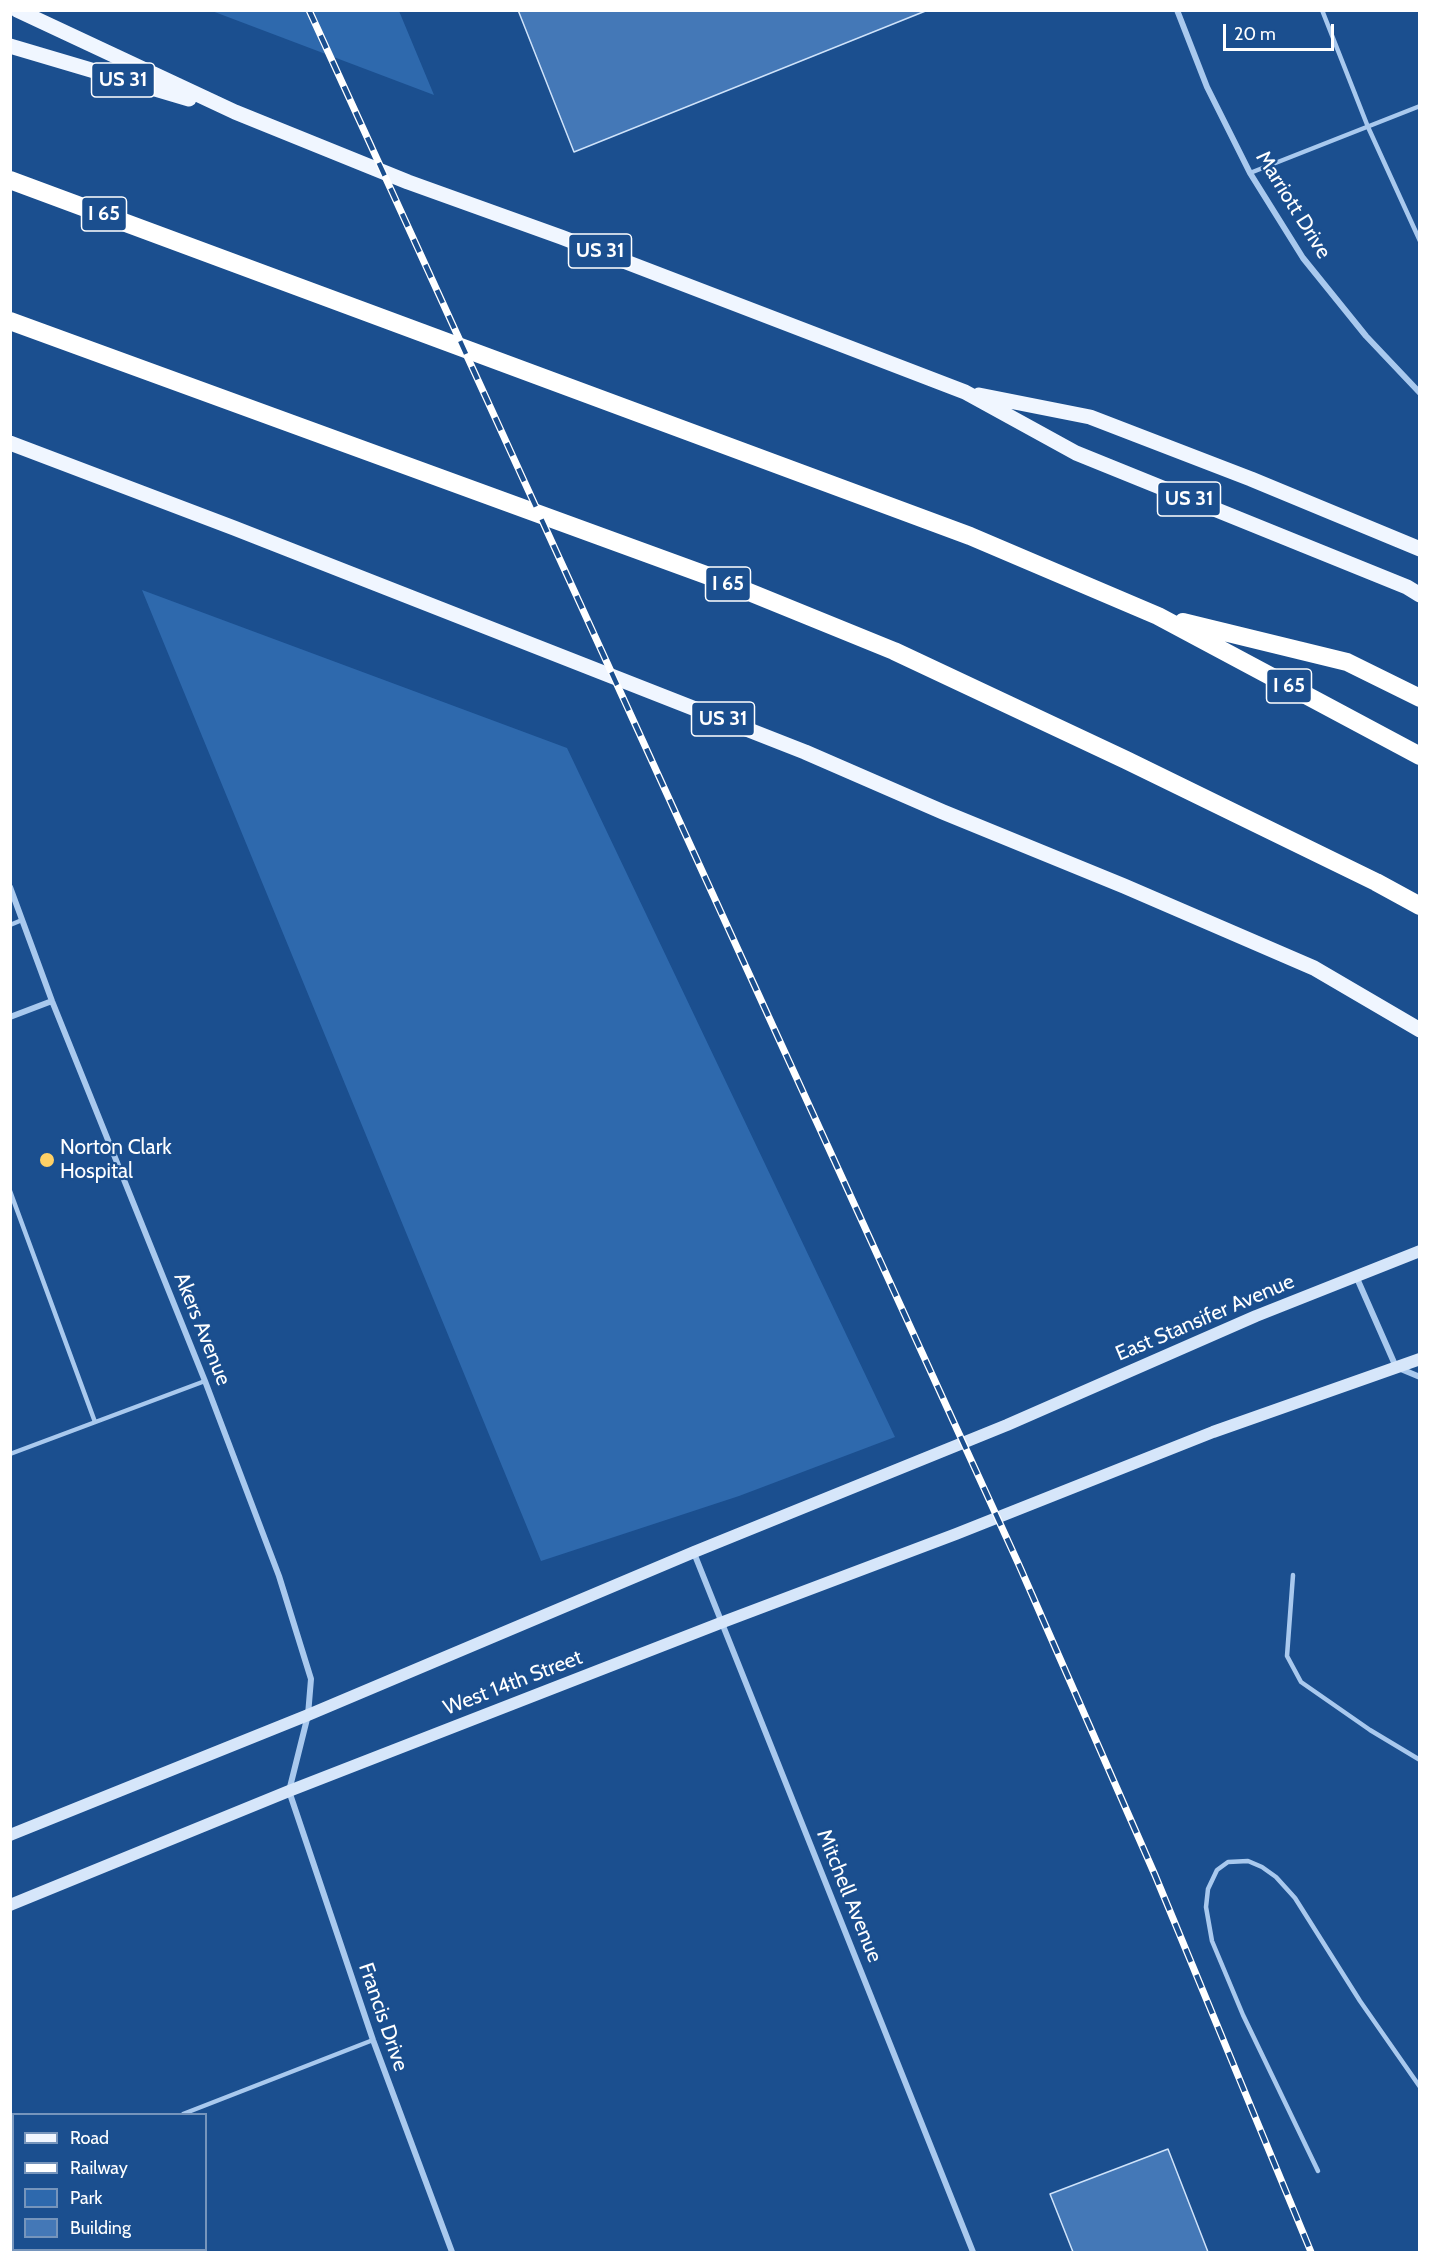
<!DOCTYPE html>
<style>
body{margin:0}
#map{position:relative;width:1430px;height:2263px;overflow:hidden;background:#1b4f8f;font-family:Cabin,sans-serif}
canvas{display:block}
.frame{position:absolute;inset:0;border:12px solid #fff;pointer-events:none}
.legend{position:absolute;left:12px;top:2113px;width:195px;height:138px;box-sizing:border-box;background:#1b4f8f;border:2px solid #7695bc;margin:0;padding:8px 10px;list-style:none;font-size:18px;color:#fff}
.legend li{display:flex;align-items:center;gap:12px;height:30px}
.legend b{width:30px;border:2px solid #7695bc}
.scale{position:absolute;left:1223px;top:24px;width:111px;height:27px;box-sizing:border-box;border:3px solid #fff;border-top:0;padding-left:8px;font-size:18px;line-height:21px;white-space:nowrap;color:#fff;-webkit-text-stroke:4px #1b4f8f;paint-order:stroke}
</style>
<div id="map">
<canvas width="1430" height="2263"></canvas>
<div class="frame"></div>
<ul class="legend">
<li><b style="height:8px;background:#f0f6ff"></b>Road</li>
<li><b style="height:8px;background:#fff"></b>Railway</li>
<li><b style="height:16px;background:#2e69ad"></b>Park</li>
<li><b style="height:16px;background:#4478b7"></b>Building</li>
</ul>
<div class="scale">20 m</div>
</div>
<script>
const ctx = document.querySelector('canvas').getContext('2d');
ctx.lineJoin = 'round';
function fillPath(path, color) {
  ctx.fillStyle = color;
  ctx.fill(path, 'evenodd');
}
function toPath(rows) {
  const path = new Path2D();
  for (const r of rows) {
    path.moveTo(r[0], r[1]);
    for (let i = 2; i < r.length; i += 2) path.lineTo(r[i], r[i + 1]);
  }
  return path;
}
function strokePath(path, color, width, dash) {
  ctx.strokeStyle = color;
  ctx.lineWidth = width;
  ctx.lineCap = dash ? 'butt' : 'round';
  ctx.setLineDash(dash || []);
  ctx.stroke(path);
}
function label(font, color, halo, rows, align = 'center') {
  ctx.font = font + ' Cabin,sans-serif';
  ctx.lineWidth = 4.5;
  ctx.setLineDash([]);
  ctx.textBaseline = 'middle';
  ctx.strokeStyle = halo;
  ctx.fillStyle = color;
  for (const [text, x, y, turn = 0] of rows) {
    ctx.save();
    ctx.translate(x, y);
    ctx.rotate((+turn || 0) * Math.PI / 180);
    ctx.textAlign = isNaN(turn) ? turn : align;
    if (halo) ctx.strokeText(text, 0, 0);
    ctx.fillText(text, 0, 0);
    ctx.restore();
  }
}
const green = toPath([
 [212,11,399,11,434,95],
 [142,590,567,748,895,1437,739,1496,541,1561]
]);
const building = toPath([
 [518,10,928,10,574,152,518,10],
 [1168,2149,1208,2252,1073,2252,1050,2194,1168,2149]
]);
const lane = toPath([
 [1322,10,1368,127,1420,241],
 [1250,173,1420,106],
 [10,925,22,920],
 [10,1191,95,1422],
 [10,1454,205,1381],
 [1293,1575,1287,1656,1301,1682,1370,1730,1420,1760],
 [183,2114,373,2040],
 [1318,2171,1243,2015,1212,1941,1206,1907,1208,1889,1217,1870,1228,1862,1248,1861,1262,1867,1276,1877,1295,1898,1360,2001,1420,2087],
 [10,2182,14,2181],
 [192,2250,193,2252]
]);
const street = toPath([
 [1177,10,1207,87,1250,173,1303,258,1366,336,1420,393],
 [10,887,52,1001,205,1381,279,1576,311,1679,308,1715,289,1791,373,2040,452,2252],
 [10,1017,52,1001],
 [1356,1276,1396,1367,1420,1377],
 [694,1553,973,2252]
]);
const secondary = toPath([
 [10,1835,308,1715,694,1552,1007,1425,1256,1316,1420,1251],
 [10,1905,289,1791,723,1622,956,1534,1213,1432,1420,1359]
]);
const primary = toPath([
 [17,10,235,112,408,182,561,237,965,392,1076,453,1407,587,1420,595],
 [10,46,189,99],
 [979,395,1090,417,1251,479,1420,549],
 [10,443,234,528,805,752,943,812,1124,886,1314,968,1420,1030]
]);
const highway = toPath([
 [10,180,970,536,1158,616,1420,756],
 [10,321,717,579,894,651,1126,760,1376,882,1420,906],
 [1183,622,1347,662,1420,698]
]);
const rail = toPath([
 [309,10,1019,1565,1155,1875,1311,2252]
]);
const markers = [
 [47,1160,8,"#ffd166"]
];
const shields = [
 [123,80,63],
 [104,214,45],
 [600,251,63],
 [1189,499,63],
 [728,584,45],
 [1289,686,45],
 [723,719,63]
];
const shieldNames = [
 ["US 31",123,80],
 ["I 65",104,214],
 ["US 31",600,251],
 ["US 31",1189,499],
 ["I 65",728,584],
 ["I 65",1289,686],
 ["US 31",723,719]
];
const streetNames = [
 ["Marriott Drive",1293,205,58],
 ["East Stansifer Avenue",1205,1318,-23],
 ["Akers Avenue",202,1329,68],
 ["West 14th Street",513,1683,-21],
 ["Mitchell Avenue",849,1896,68],
 ["Francis Drive",383,2017,71]
];
const poiNames = [
 ["Norton Clark",60,1148],
 ["Hospital",60,1172]
];
fillPath(green, '#2e69ad');
fillPath(building, '#4478b7');
strokePath(building, '#cfe3fa', 1.5);
strokePath(lane, '#a9c9ee', 4.5);
strokePath(street, '#a9c9ee', 6);
strokePath(secondary, '#d6e6fa', 12);
strokePath(primary, '#f0f6ff', 15);
strokePath(highway, '#fff', 18);
strokePath(rail, '#fff', 7);
strokePath(rail, '#1b4f8f', 4.5, [14]);
for (const [x, y, r, color] of markers) {
  const dot = new Path2D();
  dot.arc(x, y, r, 0, 2 * Math.PI);
  ctx.fillStyle = color;
  ctx.fill(dot);
  strokePath(dot, '#1b4f8f', 2);
}
for (const [x, y, w] of shields) {
  const box = new Path2D();
  box.roundRect(x - w / 2, y - 17, w, 34, 4.5);
  ctx.fillStyle = '#1b4f8f';
  ctx.fill(box);
  strokePath(box, '#fff', 1.5);
}
label('bold 20px', '#fff', null, shieldNames);
label('21px', '#fff', '#1b4f8f', streetNames);
label('21px', '#fff', '#1b4f8f', poiNames, 'left');
</script>
